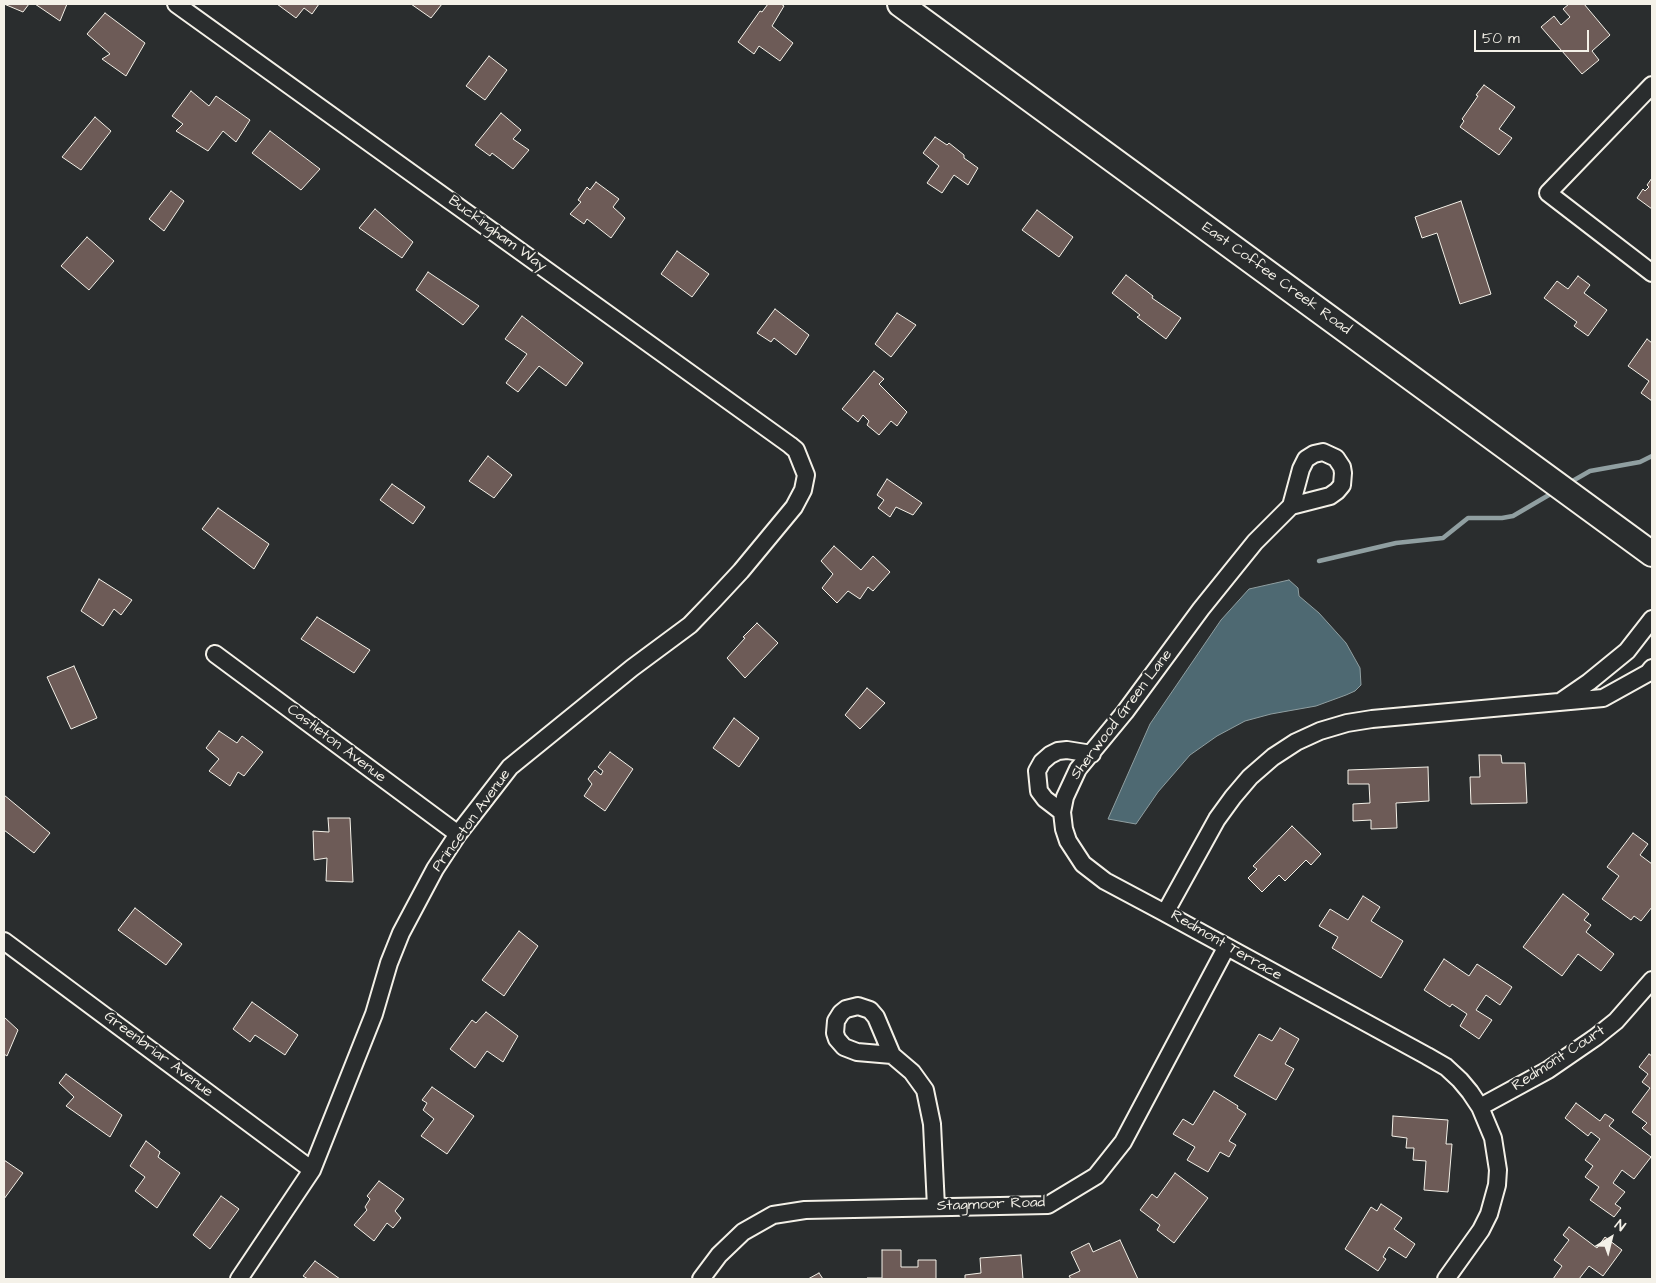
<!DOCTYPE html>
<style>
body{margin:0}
#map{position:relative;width:1656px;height:1283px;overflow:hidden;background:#2a2d2e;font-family:"Architects Daughter",sans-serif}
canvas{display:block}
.frame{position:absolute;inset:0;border:5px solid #f4f1e8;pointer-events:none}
.north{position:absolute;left:1586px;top:1213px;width:50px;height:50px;-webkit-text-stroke:4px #2a2d2e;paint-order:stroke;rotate:36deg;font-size:14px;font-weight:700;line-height:20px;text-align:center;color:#f4f1e8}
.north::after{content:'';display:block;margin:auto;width:18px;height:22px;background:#f4f1e8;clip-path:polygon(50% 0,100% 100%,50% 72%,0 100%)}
.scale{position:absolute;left:1474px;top:30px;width:115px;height:22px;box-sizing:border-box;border:2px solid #f4f1e8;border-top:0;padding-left:6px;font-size:15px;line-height:18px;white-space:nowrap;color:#f4f1e8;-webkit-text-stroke:4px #2a2d2e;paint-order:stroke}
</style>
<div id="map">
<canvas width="1656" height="1283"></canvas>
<div class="frame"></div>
<div class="north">N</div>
<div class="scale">50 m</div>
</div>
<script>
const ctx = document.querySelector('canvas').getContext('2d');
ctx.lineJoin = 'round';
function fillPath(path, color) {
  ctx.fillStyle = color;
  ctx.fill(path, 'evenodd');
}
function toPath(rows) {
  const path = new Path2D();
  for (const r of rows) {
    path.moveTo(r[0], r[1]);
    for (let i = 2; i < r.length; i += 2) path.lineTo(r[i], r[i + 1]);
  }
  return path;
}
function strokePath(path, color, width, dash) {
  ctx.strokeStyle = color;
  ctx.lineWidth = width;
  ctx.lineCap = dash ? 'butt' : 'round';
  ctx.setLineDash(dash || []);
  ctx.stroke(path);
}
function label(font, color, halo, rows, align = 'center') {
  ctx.font = font + ' "Architects Daughter",sans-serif';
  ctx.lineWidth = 4.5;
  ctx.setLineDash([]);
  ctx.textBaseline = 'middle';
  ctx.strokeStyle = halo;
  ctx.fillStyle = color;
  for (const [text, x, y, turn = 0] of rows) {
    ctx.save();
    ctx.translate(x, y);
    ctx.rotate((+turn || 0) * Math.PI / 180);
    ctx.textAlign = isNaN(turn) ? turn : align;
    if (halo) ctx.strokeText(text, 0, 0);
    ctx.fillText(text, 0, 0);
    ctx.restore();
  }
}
const water = toPath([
 [1289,580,1298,588,1299,596,1319,613,1346,643,1360,668,1361,685,1355,691,1346,695,1316,706,1271,714,1245,721,1217,736,1190,755,1158,792,1136,824,1108,819,1150,724,1221,620,1249,589,1289,580]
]);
const stream = toPath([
 [1569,483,1590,471,1640,462,1652,456],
 [1319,561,1396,543,1443,538,1468,518,1502,518,1513,516,1554,492]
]);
const building = toPath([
 [4,4,29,4,23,12,4,4],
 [35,4,67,4,60,21,35,4],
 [277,4,319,4,312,14,304,8,296,18,277,4],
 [411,4,442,4,431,18,411,4],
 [768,4,781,4,784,6,772,26,793,43,780,61,759,46,754,54,738,42,760,11,762,12,768,4],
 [1569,4,1584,4,1610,35,1592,51,1599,60,1582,74,1541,27,1554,16,1561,25,1570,17,1563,9,1569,4],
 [105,13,145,43,126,76,102,59,110,54,87,34,105,13],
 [489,56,507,70,485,100,466,86,489,56],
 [1484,85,1515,107,1499,129,1512,138,1499,155,1460,127,1464,121,1462,119,1478,96,1476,95,1484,85],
 [191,91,209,106,216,96,250,120,236,142,223,131,208,151,176,131,183,124,172,116,191,91],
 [501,113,521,130,513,139,529,150,513,169,492,153,490,156,475,145,501,113],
 [95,117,111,131,81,170,62,157,95,117],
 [270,131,320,169,301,190,252,153,270,131],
 [935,137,947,145,949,143,964,155,964,158,978,168,968,185,954,175,942,193,927,183,939,166,923,153,935,137],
 [1652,178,1652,209,1637,198,1643,189,1645,191,1649,187,1647,185,1652,178],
 [596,182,619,199,613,207,625,218,611,238,587,219,584,224,570,214,581,202,578,200,587,187,590,190,596,182],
 [171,191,184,201,164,231,149,219,171,191],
 [1461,201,1491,294,1460,304,1437,233,1422,238,1415,217,1461,201],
 [375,209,413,242,402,258,359,228,375,209],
 [1037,210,1073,237,1059,257,1022,230,1037,210],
 [87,237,114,261,89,290,61,266,87,237],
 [677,251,709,274,692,297,661,274,677,251],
 [428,272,479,306,463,325,416,290,428,272],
 [1126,275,1153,296,1152,298,1181,318,1166,339,1137,317,1140,315,1112,293,1126,275],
 [1578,276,1590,285,1584,293,1607,310,1588,336,1574,326,1577,322,1544,298,1557,281,1568,289,1578,276],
 [775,309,809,335,796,355,774,338,771,342,757,333,775,309],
 [897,313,916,325,891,357,875,344,897,313],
 [522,316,583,363,566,386,539,366,518,392,506,383,527,354,505,339,522,316],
 [1647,339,1652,343,1652,401,1641,393,1649,381,1628,366,1647,339],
 [874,371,884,379,879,384,907,412,897,426,891,421,879,435,867,425,869,421,863,415,858,422,842,409,874,371],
 [488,456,512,475,494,498,469,481,488,456],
 [887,479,922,503,913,515,896,507,890,517,878,508,884,500,877,495,887,479],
 [392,484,425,507,413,524,380,500,392,484],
 [218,508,269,544,254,569,202,529,218,508],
 [834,546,861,570,873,556,890,572,873,591,868,587,860,599,848,591,837,603,822,588,833,574,821,561,834,546],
 [99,579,132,600,121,615,114,609,103,626,81,611,99,579],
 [317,617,370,650,354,673,301,639,317,617],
 [757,623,778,643,745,678,727,658,745,638,743,637,757,623],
 [74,666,97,718,71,729,47,677,74,666],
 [867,688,885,703,860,729,845,715,867,688],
 [734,718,759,738,739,767,713,748,734,718],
 [219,731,237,743,242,736,263,752,244,776,238,772,230,786,209,771,219,759,206,748,219,731],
 [610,752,633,769,605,811,584,796,592,784,588,779,595,770,601,775,603,771,598,767,610,752],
 [1479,755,1501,755,1502,763,1525,763,1527,803,1471,804,1470,777,1480,777,1479,755],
 [1428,767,1429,801,1396,803,1397,828,1371,829,1371,820,1353,821,1353,804,1370,803,1369,784,1348,784,1348,770,1428,767],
 [4,795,50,833,34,853,4,830,4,795],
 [328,818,350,818,353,882,326,881,327,858,314,860,313,831,329,832,328,818],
 [1292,826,1321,854,1311,865,1306,860,1285,881,1279,875,1262,892,1248,878,1257,869,1253,866,1292,826],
 [1633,833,1648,844,1640,855,1652,864,1652,907,1641,921,1634,916,1631,920,1602,899,1619,876,1607,867,1633,833],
 [1563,894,1589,914,1584,920,1591,925,1586,932,1614,954,1601,971,1578,954,1562,976,1523,947,1563,894],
 [1363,896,1380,907,1371,921,1403,941,1381,978,1332,948,1338,937,1319,926,1330,909,1348,920,1363,896],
 [135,908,182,944,166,965,118,930,135,908],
 [519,931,538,946,504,996,482,980,519,931],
 [1444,959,1469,976,1477,964,1512,987,1500,1005,1486,995,1476,1010,1492,1020,1479,1039,1460,1026,1467,1014,1452,1004,1450,1007,1424,990,1444,959],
 [252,1002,298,1035,285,1055,255,1035,250,1042,233,1029,252,1002],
 [486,1012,518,1036,503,1062,487,1051,475,1068,450,1049,472,1020,476,1023,486,1012],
 [4,1017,18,1030,7,1056,4,1054,4,1017],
 [1280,1028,1299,1039,1285,1064,1294,1069,1276,1100,1234,1076,1259,1034,1272,1041,1280,1028],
 [1649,1054,1652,1056,1652,1136,1642,1128,1647,1123,1632,1112,1650,1088,1642,1082,1648,1074,1639,1067,1649,1054],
 [66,1074,122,1115,110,1137,66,1106,74,1097,59,1083,66,1074],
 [432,1087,474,1116,447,1154,421,1136,434,1119,423,1110,427,1103,422,1100,432,1087],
 [1214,1091,1238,1106,1237,1108,1246,1114,1229,1141,1236,1145,1229,1157,1220,1152,1208,1172,1187,1160,1195,1147,1173,1134,1183,1119,1193,1125,1214,1091],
 [1576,1103,1600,1121,1605,1114,1614,1120,1609,1126,1651,1157,1634,1179,1622,1170,1613,1183,1625,1192,1615,1204,1621,1208,1614,1217,1590,1200,1599,1187,1585,1177,1593,1166,1585,1160,1600,1139,1591,1132,1588,1136,1565,1118,1576,1103],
 [1393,1116,1448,1120,1446,1144,1452,1144,1448,1192,1424,1190,1426,1161,1413,1160,1414,1148,1406,1148,1407,1138,1392,1136,1393,1116],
 [146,1141,160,1152,158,1157,180,1173,157,1208,135,1191,145,1177,130,1166,146,1141],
 [4,1160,23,1173,4,1199,4,1160],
 [1175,1173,1208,1198,1174,1243,1157,1230,1160,1225,1140,1210,1152,1194,1157,1198,1175,1173],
 [379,1181,404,1199,395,1211,401,1218,393,1228,387,1223,374,1241,354,1225,367,1210,365,1207,370,1199,367,1196,379,1181],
 [221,1196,239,1209,210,1249,193,1235,221,1196],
 [1381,1204,1402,1218,1394,1229,1415,1244,1406,1258,1389,1247,1383,1257,1386,1259,1378,1271,1345,1249,1371,1207,1377,1211,1381,1204],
 [1569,1227,1597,1248,1605,1237,1622,1250,1603,1276,1589,1266,1579,1279,1553,1279,1562,1266,1554,1260,1569,1240,1563,1235,1569,1227],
 [1120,1240,1138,1279,1071,1279,1069,1276,1080,1271,1071,1252,1089,1243,1093,1252,1120,1240],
 [882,1250,901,1250,901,1267,918,1267,918,1260,936,1260,936,1279,867,1279,867,1278,882,1278,882,1250],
 [1021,1255,1023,1279,965,1279,965,1275,981,1273,980,1258,1021,1255],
 [315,1261,340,1279,308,1279,303,1276,315,1261],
 [819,1273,823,1279,808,1279,819,1273]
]);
const street = toPath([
 [176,4,790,445,796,450,806,475,803,490,794,507,741,571,714,600,690,625,632,668,510,767,458,834,435,869,401,933,389,963,374,1014,312,1170,239,1279],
 [1652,85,1548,193,1652,273],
 [215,654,458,834],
 [1560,702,1589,682,1627,651,1652,619],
 [1062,812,1045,799,1039,791,1037,771,1042,762,1050,755,1058,751,1067,750,1092,754],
 [1165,913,1105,881,1083,864,1068,841,1064,829,1062,812,1065,797,1078,769,1125,712,1201,609,1255,542,1291,506,1330,496,1337,491,1342,485,1343,473,1342,467,1336,458,1323,452,1314,454,1306,459,1301,469,1291,506],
 [4,941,312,1170],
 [892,1055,857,1052,844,1047,837,1039,835,1033,836,1021,841,1013,846,1009,858,1006,870,1010,876,1017,892,1055,912,1072,925,1090,932,1124,936,1207],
 [1480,1107,1548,1070,1596,1037,1616,1021,1652,980],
 [701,1279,719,1255,743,1232,773,1215,805,1210,1048,1205,1096,1176,1123,1142,1226,948],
 [1446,1279,1481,1230,1489,1214,1497,1185,1498,1170,1493,1138,1480,1107,1470,1092,1460,1080,1446,1067,1427,1056,1165,913,1217,819,1233,797,1250,777,1273,757,1296,742,1320,731,1347,723,1372,719,1603,698,1648,673,1652,668]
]);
const secondary = toPath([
 [900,4,1652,554]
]);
const streetNames = [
 ["Buckingham Way",497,234,36],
 ["East Coffee Creek Road",1276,279,36],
 ["Sherwood Green Lane",1122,715,-53],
 ["Castleton Avenue",336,744,37],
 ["Princeton Avenue",472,821,-54],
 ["Redmont Terrace",1226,946,30],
 ["Greenbriar Avenue",158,1055,37],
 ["Redmont Court",1559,1059,-33],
 ["Stagmoor Road",991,1205,-2]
];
fillPath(water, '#4e6972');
strokePath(water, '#909fa1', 1);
strokePath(stream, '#909fa1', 4.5);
fillPath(building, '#6d5b57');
strokePath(building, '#f4f1e8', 1);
strokePath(street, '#f4f1e8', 20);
strokePath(secondary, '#f4f1e8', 28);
strokePath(street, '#2a2d2e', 16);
strokePath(secondary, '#2a2d2e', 24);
label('15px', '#f4f1e8', '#2a2d2e', streetNames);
</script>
